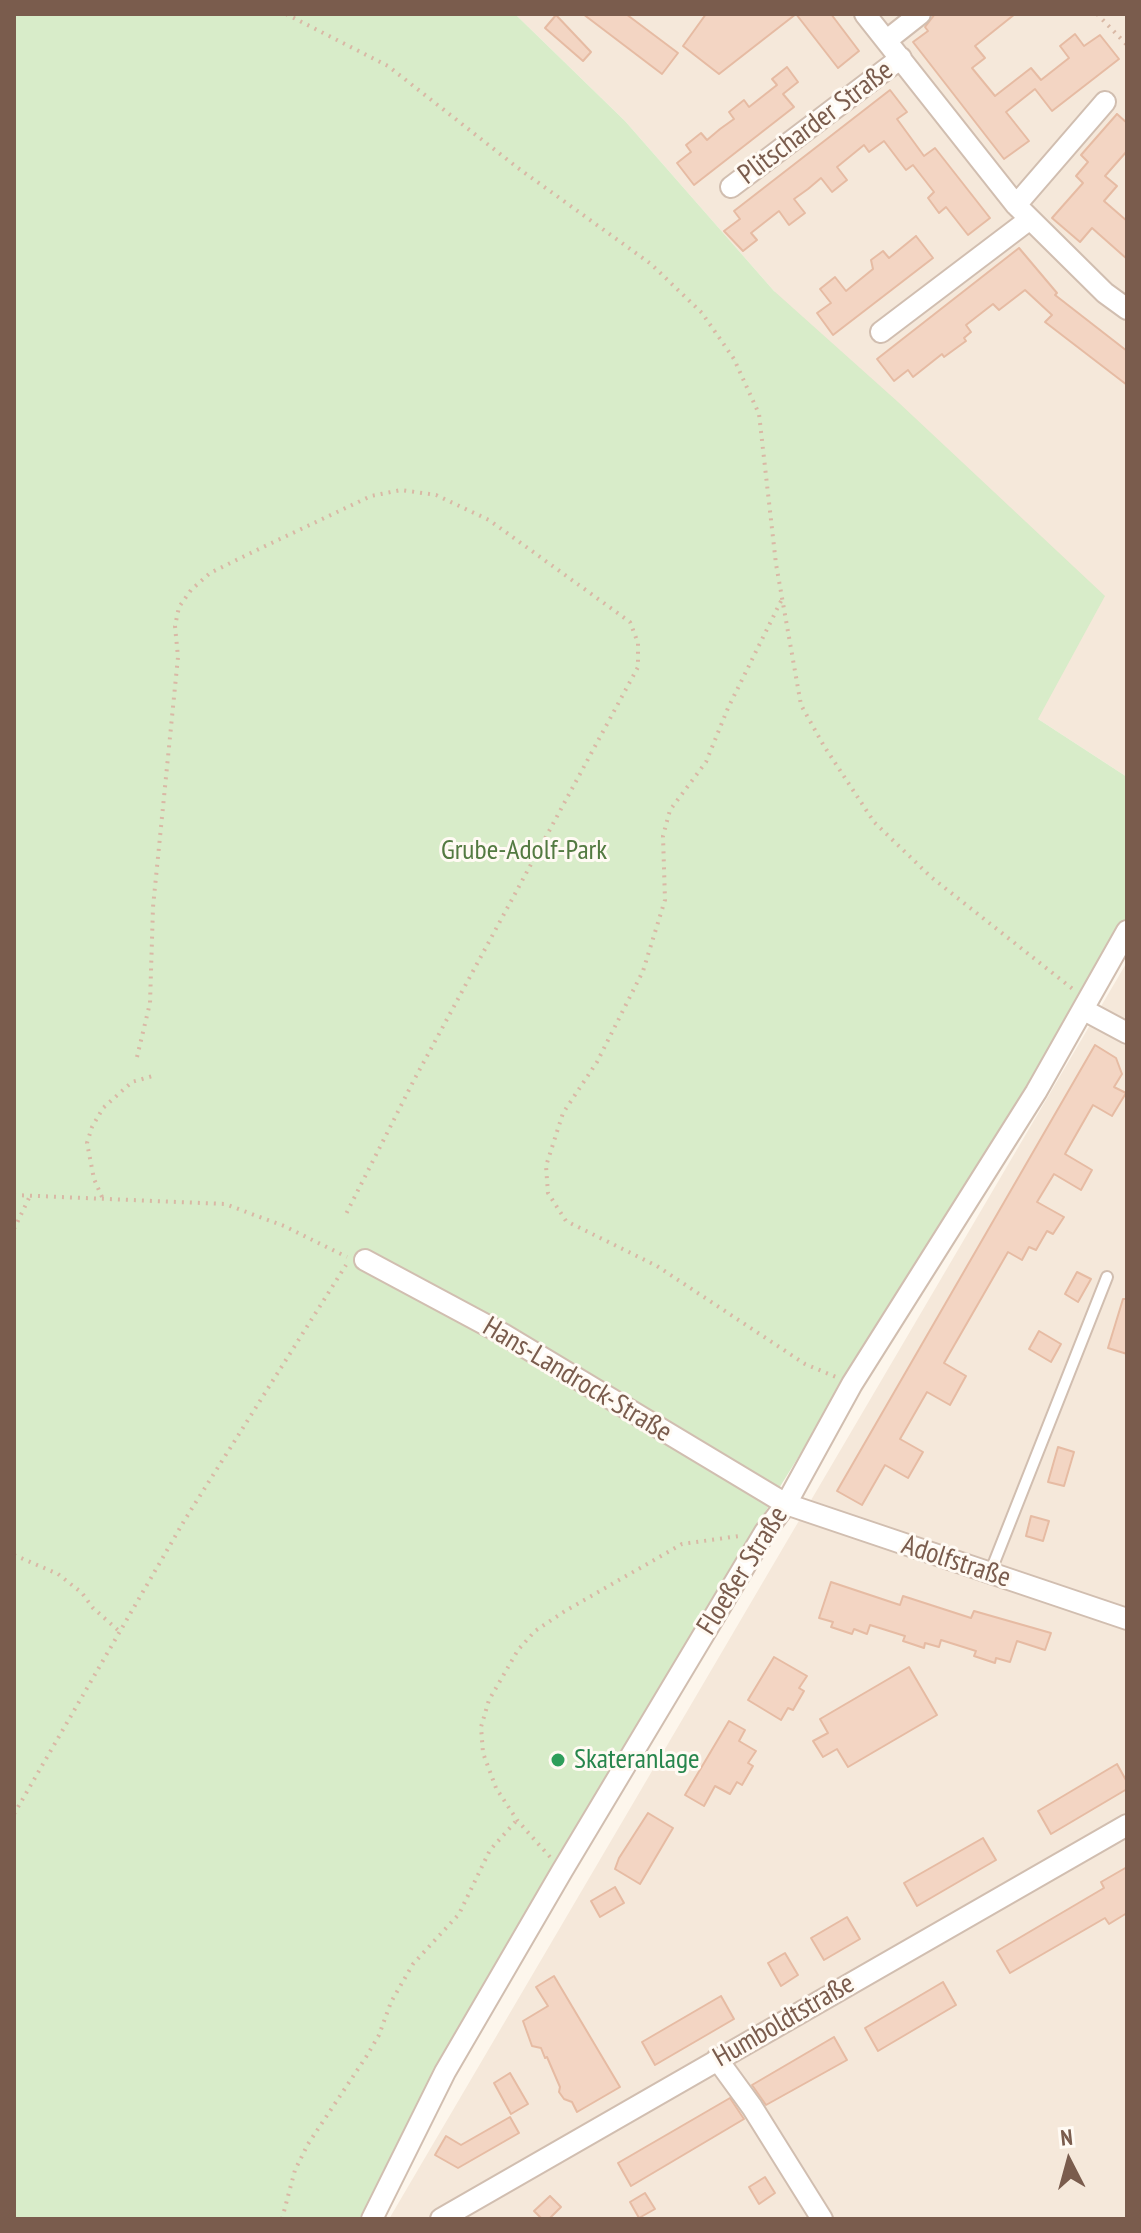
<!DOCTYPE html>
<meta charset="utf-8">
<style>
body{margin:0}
#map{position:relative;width:1141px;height:2233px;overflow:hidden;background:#fdf6ec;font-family:"PT Sans Narrow",sans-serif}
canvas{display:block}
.frame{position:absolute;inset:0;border:16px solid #7a5c4d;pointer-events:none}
.north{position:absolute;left:1029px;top:2121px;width:80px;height:80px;-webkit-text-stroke:6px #fffaf3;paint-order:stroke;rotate:354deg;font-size:22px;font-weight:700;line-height:32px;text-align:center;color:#7a5c4d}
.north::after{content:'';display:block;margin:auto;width:28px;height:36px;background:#7a5c4d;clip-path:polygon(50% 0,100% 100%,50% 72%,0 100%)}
</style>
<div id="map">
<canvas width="1141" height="2233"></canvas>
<div class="frame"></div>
<div class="north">N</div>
</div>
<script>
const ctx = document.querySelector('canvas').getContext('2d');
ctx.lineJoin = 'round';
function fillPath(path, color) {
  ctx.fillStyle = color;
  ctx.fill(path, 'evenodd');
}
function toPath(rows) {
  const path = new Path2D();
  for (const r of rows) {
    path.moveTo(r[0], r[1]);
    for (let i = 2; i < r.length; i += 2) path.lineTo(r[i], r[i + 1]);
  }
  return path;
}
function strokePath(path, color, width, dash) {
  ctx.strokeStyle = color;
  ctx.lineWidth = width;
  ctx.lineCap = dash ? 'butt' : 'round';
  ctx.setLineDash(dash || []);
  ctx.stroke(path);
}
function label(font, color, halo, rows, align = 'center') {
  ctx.font = font + ' "PT Sans Narrow",sans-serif';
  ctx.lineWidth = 6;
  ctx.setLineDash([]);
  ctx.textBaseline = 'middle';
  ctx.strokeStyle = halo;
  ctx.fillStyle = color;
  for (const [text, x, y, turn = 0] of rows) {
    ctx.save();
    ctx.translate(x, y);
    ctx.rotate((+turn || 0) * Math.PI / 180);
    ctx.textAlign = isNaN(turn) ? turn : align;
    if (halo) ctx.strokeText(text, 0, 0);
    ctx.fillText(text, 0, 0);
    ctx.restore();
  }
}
const residential = toPath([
 [515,14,1127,14,1127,777,1038,719,774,291,625,121],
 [1127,962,1127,2219,389,2219]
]);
const green = toPath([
 [14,14,515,14,625,121,774,291,898,402,1105,596,1038,719,1127,777,1127,920,1089,989,781,1485,647,1715,544,1883,359,2219,14,2219]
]);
const building = toPath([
 [583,14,626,14,678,53,662,74,583,14],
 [706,14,831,14,859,51,838,68,796,14,719,74,683,46,706,14],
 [935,14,1015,14,975,46,985,58,972,68,995,96,1031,68,1041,80,1069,58,1060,46,1075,34,1084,46,1100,35,1119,59,1052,111,1035,89,1006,112,1029,141,1004,159,913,42,928,31,925,27,935,14],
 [556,15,591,52,583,61,545,28,556,15],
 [787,67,798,82,783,94,794,107,694,185,677,163,691,152,686,145,701,133,707,140,720,129,734,119,729,112,744,100,749,107,777,85,772,79,787,67],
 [890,90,907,112,897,119,924,156,935,148,990,218,968,235,946,207,939,213,928,198,934,192,913,165,906,170,884,141,869,152,864,145,837,167,847,180,832,192,821,178,808,189,794,199,805,213,789,225,779,211,751,233,757,240,743,251,724,231,740,219,734,211,890,90],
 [1117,114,1127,123,1127,151,1105,176,1117,186,1104,201,1127,221,1127,259,1092,228,1080,242,1052,218,1083,183,1076,176,1088,162,1081,155,1117,114],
 [916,236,933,258,833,335,817,313,831,303,820,289,835,277,846,291,873,269,871,260,883,251,889,258,916,236],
 [1019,248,1057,293,1055,295,1127,351,1127,385,1045,322,1052,315,1025,290,999,310,993,304,966,325,971,332,964,338,966,341,944,357,942,354,913,377,908,370,894,381,877,359,1019,248],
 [1095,1045,1116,1058,1122,1074,1114,1087,1126,1093,1112,1116,1093,1105,1065,1154,1092,1170,1081,1190,1054,1174,1037,1202,1064,1217,1053,1234,1047,1231,1036,1250,1029,1247,1022,1260,1008,1252,944,1363,966,1376,950,1405,927,1392,900,1439,923,1452,908,1478,885,1465,862,1505,837,1491,1095,1045],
 [1077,1272,1091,1279,1078,1302,1065,1294,1077,1272],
 [1123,1299,1127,1299,1127,1354,1108,1348,1123,1299],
 [1039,1331,1061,1344,1051,1362,1029,1349,1039,1331],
 [1058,1447,1074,1452,1064,1486,1048,1482,1058,1447],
 [1031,1516,1049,1521,1043,1541,1026,1536,1031,1516],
 [831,1582,900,1605,903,1596,971,1618,974,1611,1051,1633,1045,1650,1017,1641,1010,1662,996,1658,995,1663,974,1656,976,1651,941,1640,939,1647,925,1643,924,1648,903,1641,905,1636,870,1625,867,1634,854,1629,852,1634,831,1627,833,1622,819,1618,831,1582],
 [774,1657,807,1676,799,1688,804,1691,793,1710,788,1708,781,1720,748,1700,774,1657],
 [909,1667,937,1715,848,1767,837,1749,823,1757,813,1741,828,1733,820,1719,909,1667],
 [729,1721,745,1730,739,1741,756,1751,748,1763,753,1766,742,1785,737,1782,730,1794,715,1786,704,1806,685,1795,729,1721],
 [1117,1764,1127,1782,1127,1789,1051,1834,1038,1811,1117,1764],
 [648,1813,673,1828,640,1884,615,1869,619,1858,648,1813],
 [983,1838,996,1860,917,1906,904,1883,983,1838],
 [1127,1867,1127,1913,1109,1924,1105,1918,1010,1973,997,1951,1104,1888,1101,1882,1127,1867],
 [615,1887,624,1903,600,1917,591,1901,615,1887],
 [847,1917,860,1939,824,1960,811,1938,847,1917],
 [785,1953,798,1975,781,1986,768,1963,785,1953],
 [554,1976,620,2087,577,2112,572,2102,564,2099,559,2092,560,2087,547,2057,545,2058,541,2048,532,2046,523,2021,548,2006,536,1987,554,1976],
 [943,1982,956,2005,878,2051,865,2028,943,1982],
 [721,1996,734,2019,655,2065,642,2042,721,1996],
 [834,2037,847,2060,766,2105,752,2085,834,2037],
 [510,2073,528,2104,511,2114,494,2083,510,2073],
 [730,2098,744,2119,631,2186,618,2163,730,2098],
 [510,2117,519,2133,458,2168,435,2155,446,2136,461,2145,510,2117],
 [765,2177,775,2193,759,2204,749,2187,765,2177],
 [645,2193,655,2209,639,2218,630,2202,645,2193],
 [550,2196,561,2207,549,2219,542,2219,534,2211,550,2196]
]);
const path = toPath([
 [286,14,388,66,518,168,651,264,702,313,734,359,759,414,776,564,801,705,824,746,874,822,931,877,1074,990],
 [1097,14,1127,45],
 [781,601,728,708,706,762,670,810,663,836,665,900,643,971,597,1062,563,1113,546,1166,548,1193,566,1221,657,1266,805,1364,836,1377],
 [137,1057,150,1003,153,907,178,657,175,626,179,607,191,590,210,573,261,548,371,496,401,490,436,495,489,520,630,622,638,643,638,667,414,1080,346,1214],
 [14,1195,225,1204,284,1226,347,1257],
 [102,1197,94,1179,87,1143,92,1127,103,1108,132,1082,156,1075],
 [14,1229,30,1196],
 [14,1555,58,1574,82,1593,93,1608,119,1631],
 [14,1814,184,1521,346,1265],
 [550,1857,517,1820,496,1788,483,1753,481,1727,489,1700,518,1650,535,1631,565,1611,682,1544,739,1536],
 [282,2219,295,2170,308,2144,366,2057,379,2035,391,2002,413,1964,459,1914,490,1850,517,1820]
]);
const lane = toPath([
 [990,1573,1107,1277]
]);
const street = toPath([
 [865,14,1016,205,1105,293,1127,309],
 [887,40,920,14],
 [731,187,901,58],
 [1016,205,1105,102],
 [881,332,1030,219],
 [1084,1010,1127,1033],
 [365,1260,503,1334,786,1504,1127,1619],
 [717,2059,752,2107,822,2219],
 [372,2219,445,2072,562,1871,765,1532,786,1504,852,1384,1036,1092,1127,931],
 [441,2219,1127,1825]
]);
const markers = [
 [558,1760,8,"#2e9e5b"]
];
const streetNames = [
 ["Plitscharder Straße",816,123,-37],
 ["Hans-Landrock-Straße",577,1380,31],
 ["Adolfstraße",956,1562,18],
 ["Floeßer Straße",743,1571,-58],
 ["Humboldtstraße",784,2021,-30]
];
const parkNames = [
 ["Grube-Adolf-Park",524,851]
];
const leisureNames = [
 ["Skateranlage",574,1760]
];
fillPath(residential, '#f5e8da');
fillPath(green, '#d8ecc9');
fillPath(building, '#f3d5c3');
strokePath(building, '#e6bba3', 2);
strokePath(lane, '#d1beb0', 14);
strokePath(street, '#d1beb0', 24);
strokePath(path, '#d9b8a5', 4, [2, 6]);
strokePath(lane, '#fff', 10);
strokePath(street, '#fff', 20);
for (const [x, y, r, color] of markers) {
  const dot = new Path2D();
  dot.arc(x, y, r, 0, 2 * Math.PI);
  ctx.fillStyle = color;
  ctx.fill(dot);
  strokePath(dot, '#fffaf3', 3);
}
label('28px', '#7a5c4d', '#fffaf3', streetNames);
label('28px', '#537a41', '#fffaf3', parkNames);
label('28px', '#27864d', '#fffaf3', leisureNames, 'left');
</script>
